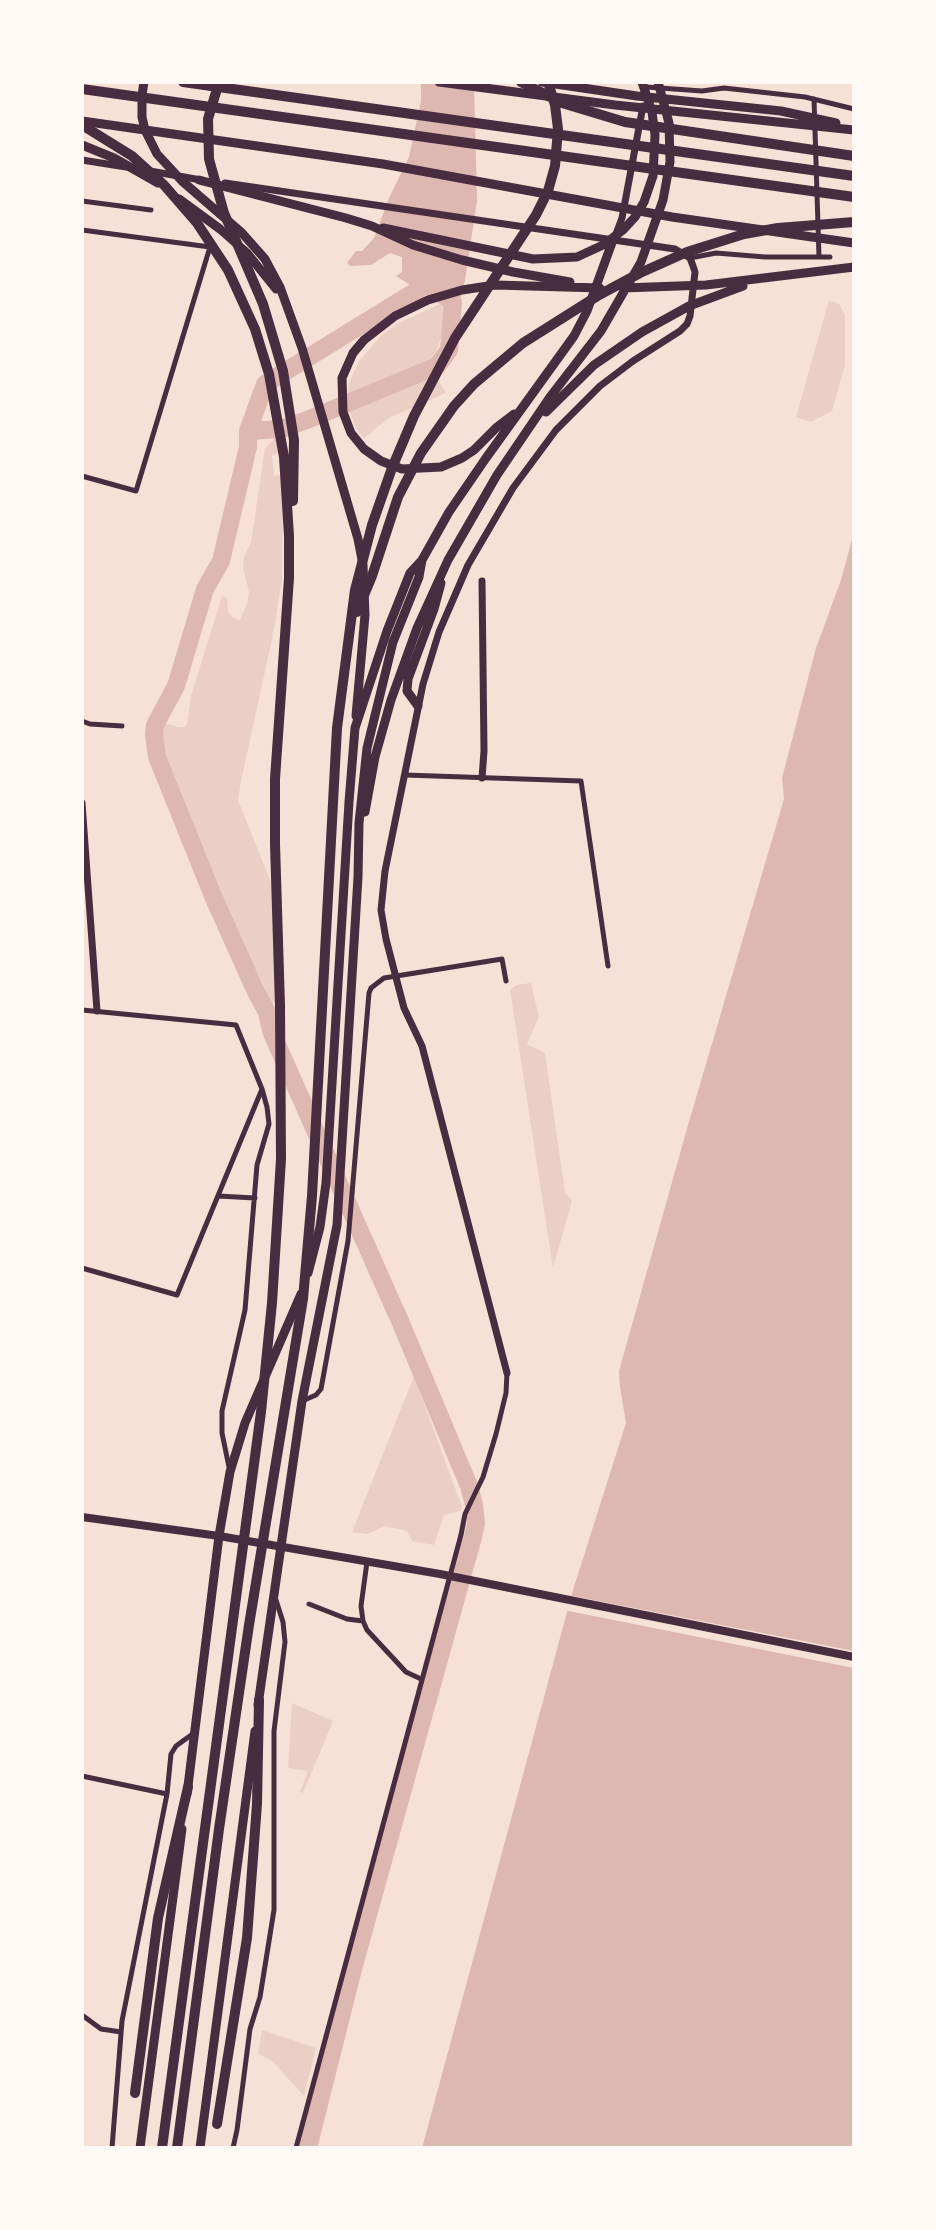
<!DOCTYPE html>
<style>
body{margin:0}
#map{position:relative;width:936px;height:2230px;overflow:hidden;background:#f7e1d7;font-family:"Nunito Sans",sans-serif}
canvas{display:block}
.frame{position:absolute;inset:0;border:84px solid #fffaf5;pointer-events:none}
</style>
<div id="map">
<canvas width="936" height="2230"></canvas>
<div class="frame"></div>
</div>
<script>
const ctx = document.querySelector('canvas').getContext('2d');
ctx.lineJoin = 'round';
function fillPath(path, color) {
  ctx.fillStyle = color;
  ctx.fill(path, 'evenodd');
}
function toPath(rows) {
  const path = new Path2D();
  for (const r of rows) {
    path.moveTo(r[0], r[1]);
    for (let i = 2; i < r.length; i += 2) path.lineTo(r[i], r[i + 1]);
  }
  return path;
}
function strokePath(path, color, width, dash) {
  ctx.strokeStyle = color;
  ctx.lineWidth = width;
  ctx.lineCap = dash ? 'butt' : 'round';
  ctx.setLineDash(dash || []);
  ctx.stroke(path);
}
const green = toPath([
 [829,300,839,304,845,315,845,365,832,411,811,422,796,417],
 [440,304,443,306,445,304,444,329,436,352,429,361,423,367,348,400,349,384,354,371,360,360,381,336,396,324],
 [436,376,446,393,389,418,364,438,358,432,349,410],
 [279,434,280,453,272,456,274,476,281,475,283,496,282,579,274,630,241,781,238,800,273,887,277,1002,271,1003,265,997,262,990,263,984,219,898,215,880,181,797,165,763,159,732,163,723,179,727,184,727,187,724,191,696,222,596,227,597,228,612,233,618,240,620,247,604,249,592,243,568,244,557,251,542,265,448],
 [531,983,539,1017,527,1044,545,1053,565,1192,572,1201,553,1268,510,990,516,985],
 [414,1376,462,1507,460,1511,444,1515,434,1545,412,1541,407,1531,385,1526,367,1534,352,1532],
 [292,1703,333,1721,303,1793,300,1792,308,1771,288,1768],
 [262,2030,316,2048,304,2096,271,2060,258,2054]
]);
const water = toPath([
 [421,82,474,82,477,201,465,280,460,301,443,306,396,276,402,272,402,257,390,253,371,265,350,266,347,263,356,251,362,251,374,238,389,198,409,157,421,101],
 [854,532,854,2148,422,2148,573,1590,626,1423,620,1387,619,1371,688,1125,784,799,782,778,816,648,841,580]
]);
const pier = toPath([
 [568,1595,854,1651,854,1668,564,1610]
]);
const river = toPath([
 [248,431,281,429,307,420,437,366,449,350,453,302],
 [308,2148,353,1969,473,1537,476,1523,474,1505,469,1486,400,1321,271,1031,267,1012,256,992,213,896,157,757,154,734,155,725,176,686,205,589,221,561,248,447,248,431,265,384,418,290]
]);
const minor = toPath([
 [646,87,702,91,724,88,805,97,854,109],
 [814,99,819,257],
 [82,201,151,210],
 [82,230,210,247,136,491,82,476],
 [690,258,716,253,765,257,830,257],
 [82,721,90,724,122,726],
 [405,775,581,781,608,966],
 [82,1010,236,1025,262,1089,177,1295,82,1268],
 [218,1196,255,1198],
 [302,1401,316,1395,321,1389,348,1241,369,993,371,988,384,978,502,959,506,981],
 [229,1467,222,1433,222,1411,245,1310,257,1165,269,1124,267,1107,262,1089],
 [367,1562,361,1606,363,1621,367,1630,406,1672,421,1679],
 [309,1604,347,1619,363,1621],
 [82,1776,167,1794],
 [82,2015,101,2029,121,2032],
 [112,2148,122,2021,167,1794,171,1754,176,1746,194,1733],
 [233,2148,237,2130,250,2029,260,1997,274,1910,274,1731,285,1642,283,1622,276,1600],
 [296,2148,461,1535,465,1514,483,1477,496,1434,506,1393,507,1373]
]);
const tertiary = toPath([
 [82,160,126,167],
 [150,171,201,180],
 [225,183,675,249,690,258,693,266,695,272,690,316,687,324,680,331,633,361,600,386,556,430,513,488,468,565,439,632,423,684,385,871,381,910,386,939,404,1008,422,1046,507,1373],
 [616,234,622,218,643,106],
 [482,778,484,751,482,581],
 [82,803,97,1011]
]);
const secondary = toPath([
 [82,1517,219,1536,440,1574,854,1657]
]);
const trunk = toPath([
 [144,82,142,95,142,117,145,130,157,154,182,181,242,233,265,259,280,287,302,348,358,539,363,565,365,615,356,716],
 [439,82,615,105,854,130],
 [542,82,637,96,781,111,836,123],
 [82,121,383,164,672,217,854,243],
 [82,145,114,158,158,183],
 [199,180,346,218,372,226,413,245,462,260,513,272,570,282],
 [179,199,220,229,247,253,276,289],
 [383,228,533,259,577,257,603,245,623,230,635,217,644,202,653,176,655,135,652,112,642,82],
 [623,288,706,285,854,267],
 [546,412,594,365,642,332,689,306,743,286],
 [514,414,497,427,474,450,462,458,441,467,402,469,381,461,364,449,351,433,343,412,342,378,353,353,364,340,395,316,428,300,462,290,495,285,600,288],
 [418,706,407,691,408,679,434,609,441,583],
 [365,812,375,757,391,700,417,628,448,560,497,475,550,397,601,331,641,262,663,200,670,162,669,123,658,82],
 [308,1273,320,1227,326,1183,349,802,355,728,387,631,410,573,422,560,449,512,486,458,574,336,587,311,613,240],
 [258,1705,302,1401,337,1225,358,877,359,823,367,748,393,642,419,577,422,560],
 [187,1794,219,1536,230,1472,245,1423,301,1294],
 [140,2148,182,1829],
 [200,2148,255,1731]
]);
const motorway = toPath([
 [183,82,854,176],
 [219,82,208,119,209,159,224,213,263,304,283,371,294,440,293,501],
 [521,82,562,103,625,122,854,156],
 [82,89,854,197],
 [82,125,132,156,164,185,197,223,228,270,255,329,269,374,284,457,289,536,289,578,275,779,275,844,280,1006,281,1159,272,1303,261,1412,162,2148],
 [357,612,372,576,398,497,421,453,454,406,474,384,523,343,599,295,640,273,687,252,744,234,778,228,854,222],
 [135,2093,158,1918,188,1787],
 [217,2124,247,1938,257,1804,259,1700],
 [177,2148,219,1829,249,1625,303,1299,312,1196,337,728,355,590,372,525,392,468,414,416,455,338,536,215,548,191,555,166,558,129,555,105,548,82]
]);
fillPath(green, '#ebcfc5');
fillPath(water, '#dcb8b0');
fillPath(pier, '#f7e1d7');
strokePath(river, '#dcb8b0', 18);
strokePath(minor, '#4a2c40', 5);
strokePath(tertiary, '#4a2c40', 7);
strokePath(secondary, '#4a2c40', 8);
strokePath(trunk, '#4a2c40', 9);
strokePath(motorway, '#4a2c40', 10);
</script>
